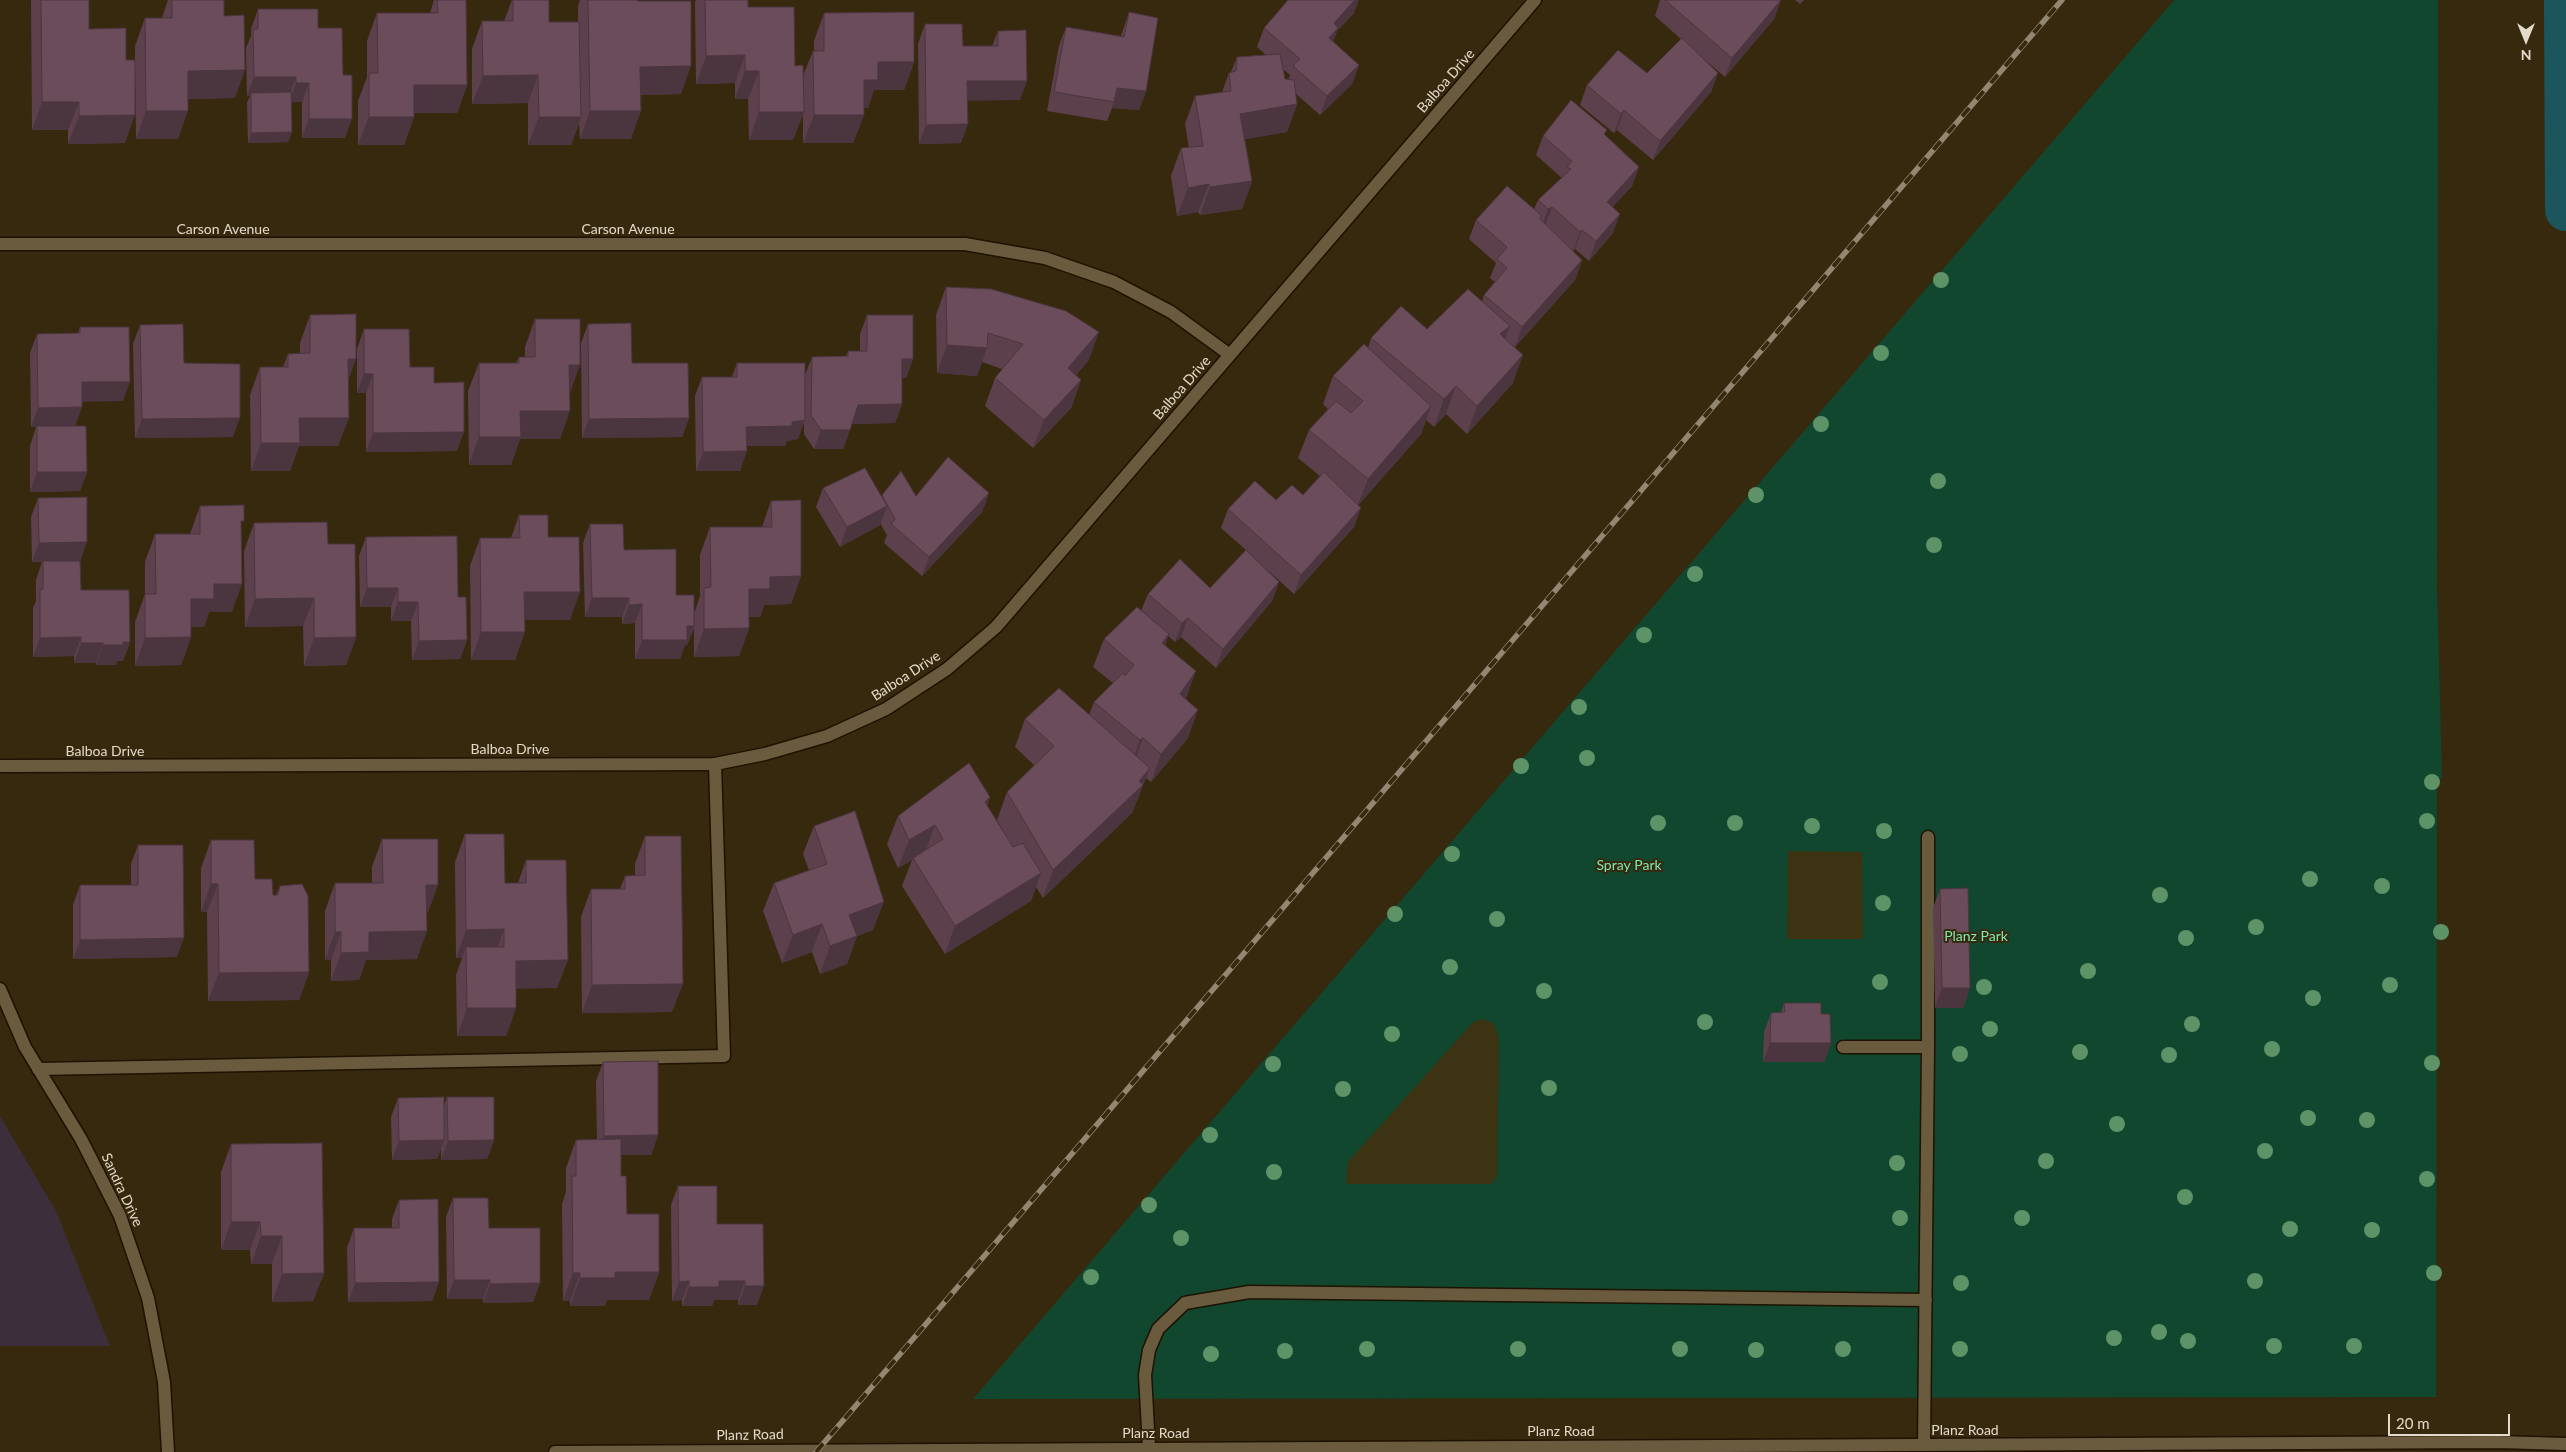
<!DOCTYPE html>
<style>
body{margin:0}
#map{position:relative;width:2566px;height:1452px;overflow:hidden;background:#37290e;font-family:Lato,sans-serif}
canvas{display:block}
.north{position:absolute;left:2501px;top:15px;width:50px;height:50px;-webkit-text-stroke:4px #37290e;paint-order:stroke;rotate:180deg;font-size:14px;font-weight:700;line-height:20px;text-align:center;color:#e2daca}
.north::after{content:'';display:block;margin:auto;width:18px;height:22px;background:#e2daca;clip-path:polygon(50% 0,100% 100%,50% 72%,0 100%)}
.scale{position:absolute;left:2388px;top:1414px;width:122px;height:22px;box-sizing:border-box;border:2px solid #e2daca;border-top:0;padding-left:6px;font-size:15px;line-height:18px;white-space:nowrap;color:#e2daca;-webkit-text-stroke:4px #37290e;paint-order:stroke}
</style>
<div id="map">
<canvas width="2566" height="1452"></canvas>
<div class="north">N</div>
<div class="scale">20 m</div>
</div>
<script>
const ctx = document.querySelector('canvas').getContext('2d');
ctx.lineJoin = 'round';
function fillPath(path, color) {
  ctx.fillStyle = color;
  ctx.fill(path, 'evenodd');
}
function toPath(rows) {
  const path = new Path2D();
  for (const r of rows) {
    path.moveTo(r[0], r[1]);
    for (let i = 2; i < r.length; i += 2) path.lineTo(r[i], r[i + 1]);
  }
  return path;
}
function strokePath(path, color, width, dash) {
  ctx.strokeStyle = color;
  ctx.lineWidth = width;
  ctx.lineCap = dash ? 'butt' : 'round';
  ctx.setLineDash(dash || []);
  ctx.stroke(path);
}
function label(font, color, halo, rows, align = 'center') {
  ctx.font = font + ' Lato,sans-serif';
  ctx.lineWidth = 4;
  ctx.setLineDash([]);
  ctx.textBaseline = 'middle';
  ctx.strokeStyle = halo;
  ctx.fillStyle = color;
  for (const [text, x, y, turn = 0] of rows) {
    ctx.save();
    ctx.translate(x, y);
    ctx.rotate((+turn || 0) * Math.PI / 180);
    ctx.textAlign = isNaN(turn) ? turn : align;
    if (halo) ctx.strokeText(text, 0, 0);
    ctx.fillText(text, 0, 0);
    ctx.restore();
  }
}
const education = toPath([
 [0,1116,56,1211,110,1346,0,1346]
]);
const green = toPath([
 [2174,0,2438,0,2437,589,2442,778,2437,779,2436,1397,973,1399]
]);
const sand = toPath([
 [1788,851,1862,852,1863,939,1787,939],
 [1483,1019,1494,1024,1499,1039,1497,1176,1491,1184,1346,1184,1348,1162,1354,1155,1473,1022]
]);
const canal = toPath([
 [2565,0,2566,210]
]);
const lane = toPath([
 [1843,1047,1928,1047],
 [38,1069,724,1056,715,764],
 [1924,1445,1928,1047,1928,837],
 [1149,1447,1145,1375,1149,1350,1158,1329,1185,1303,1249,1292,1926,1300]
]);
const street = toPath([
 [0,244,965,244,1045,258,1114,282,1171,312,1230,355],
 [0,766,715,764,765,754,827,736,886,709,947,669,996,627,1535,0],
 [0,989,25,1047,81,1139,120,1216,148,1298,164,1382,168,1452]
]);
const secondary = toPath([
 [555,1452,2498,1442,2566,1444]
]);
const rail = toPath([
 [816,1452,2062,0]
]);
const trees = [
 [1941,280],
 [1881,353],
 [1821,424],
 [1938,481],
 [1756,495],
 [1934,545],
 [1695,574],
 [1644,635],
 [1579,707],
 [1587,758],
 [1521,766],
 [2432,782],
 [2427,821],
 [1658,823],
 [1735,823],
 [1812,826],
 [1884,831],
 [1452,854],
 [2310,879],
 [2382,886],
 [2160,895],
 [1883,903],
 [1395,914],
 [1497,919],
 [2256,927],
 [2441,932],
 [2186,938],
 [1450,967],
 [2088,971],
 [1880,982],
 [2390,985],
 [1984,987],
 [1544,991],
 [2313,998],
 [1705,1022],
 [2192,1024],
 [1990,1029],
 [1392,1034],
 [2272,1049],
 [2080,1052],
 [1960,1054],
 [2169,1055],
 [2432,1063],
 [1273,1064],
 [1549,1088],
 [1343,1089],
 [2308,1118],
 [2367,1120],
 [2117,1124],
 [1210,1135],
 [2265,1151],
 [2046,1161],
 [1897,1163],
 [1274,1172],
 [2427,1179],
 [2185,1197],
 [1149,1205],
 [1900,1218],
 [2022,1218],
 [2290,1229],
 [2372,1230],
 [1181,1238],
 [2434,1273],
 [1091,1277],
 [2255,1281],
 [1961,1283],
 [2159,1332],
 [2114,1338],
 [2188,1341],
 [2274,1346],
 [2354,1346],
 [1367,1349],
 [1518,1349],
 [1680,1349],
 [1843,1349],
 [1960,1349],
 [1756,1350],
 [1285,1351],
 [1211,1354]
];
const wall = toPath([
 [31,0,89,0,89,29,126,60,135,60,135,46,145,18,162,18,168,0,224,0,224,16,235,98,188,99,178,139,136,139,135,71,125,143,68,144,68,130,32,130],
 [434,0,466,0,467,85,457,113,414,113,414,117,404,145,358,145,358,101,367,77,367,41,377,13,430,13],
 [512,0,549,0,549,22,578,22,578,6,580,0,637,0,681,94,641,95,631,139,580,139,579,123,571,145,528,145,528,103,472,104,472,49,482,21,504,21],
 [696,0,748,0,748,7,803,76,813,51,814,51,814,41,824,13,914,62,904,90,874,90,868,108,864,108,864,115,853,143,803,143,803,114,793,140,749,140,748,99,735,99,735,83,696,84,695,2],
 [1660,0,1781,0,1774,19,1725,77,1697,53,1718,73,1711,92,1653,160,1617,130,1614,133,1580,105,1587,85,1647,73,1681,39,1655,16],
 [1795,0,1804,0,1800,4],
 [258,9,318,28,343,75,345,138,302,138,302,102,292,102,292,132,288,142,248,143,247,103,250,96,247,96,246,48,251,36,251,29],
 [1129,12,1146,91,1139,110,1112,108,1107,121,1047,111,1059,46,1066,27,1121,36],
 [1354,13,1337,31,1333,42,1359,65,1352,84,1320,115,1295,93,1297,104,1287,132,1245,139,1252,181,1242,209,1200,215,1198,212,1177,216,1171,176,1181,148,1189,148,1185,124,1195,96,1222,92,1229,73,1231,72,1237,57,1266,55,1257,47,1264,28],
 [1283,69,1290,75,1288,80,1285,79],
 [925,24,963,46,992,46,998,31,1020,100,967,100,961,143,919,144,918,44],
 [1605,135,1639,167,1632,186,1612,207,1613,233,1589,261,1575,249,1573,252,1568,247,1582,260,1575,280,1515,347,1513,383,1467,434,1446,414,1434,427,1426,420,1421,434,1358,505,1354,527,1294,594,1263,566,1279,582,1272,601,1216,668,1181,637,1175,642,1168,636,1165,645,1186,699,1188,738,1151,782,1146,778,1132,813,1043,898,1036,887,1031,901,945,954,902,886,912,860,898,868,887,844,898,816,990,797,987,806,1007,838,997,820,1007,792,1035,766,1015,747,1025,719,1089,715,1094,702,1113,683,1093,667,1104,639,1141,611,1148,594,1210,588,1246,550,1221,528,1228,509,1303,495,1320,476,1298,458,1309,430,1328,409,1323,404,1333,376,1368,348,1371,338,1427,329,1482,301,1484,295,1495,282,1490,278,1496,263,1469,239,1476,220,1534,209,1538,200,1562,178,1536,155,1543,136],
 [946,287,1089,360,1076,375,1081,380,1071,408,1033,448,985,406,995,378,1002,369,982,362,977,376,937,373,936,315],
 [310,315,348,382,338,446,299,446,290,471,251,471,250,395,260,367,283,367,288,354,300,354,300,343],
 [867,315,913,359,906,378,902,378,902,404,895,423,852,424,843,449,814,449,804,434,804,422,798,439,787,441,785,446,746,446,740,471,696,471,695,396,702,377,732,377,737,363,805,375,812,357,846,356,848,351,860,351,860,334],
 [535,319,570,393,560,439,520,439,511,465,469,465,468,391,479,363,516,363,519,357,525,357,525,347],
 [588,324,632,363,689,418,682,437,582,438,581,343],
 [140,325,184,363,233,437,135,438,133,344],
 [80,327,123,401,82,401,75,426,87,472,80,491,30,492,30,446,36,427,31,427,30,353,37,334,78,333],
 [364,329,410,367,434,383,457,451,366,452,366,393,357,393,357,349],
 [823,488,881,497,882,495,916,496,989,493,982,512,922,576,884,543,887,535,880,523,880,525,840,547,816,507],
 [38,498,80,561,81,590,130,642,123,661,117,661,116,665,96,665,96,663,74,663,74,656,33,657,33,608,36,601,36,580,42,562,32,562,31,517],
 [771,501,801,576,791,604,764,605,760,617,749,617,749,628,739,656,694,657,694,628,687,645,685,645,680,659,635,659,635,623,622,624,622,617,585,617,583,543,590,524,624,550,676,595,694,614,700,596,700,555,710,527,762,527],
 [200,506,241,527,232,612,209,612,204,627,191,627,191,637,181,665,135,666,135,622,145,594,145,562,155,534,190,534],
 [519,515,548,537,570,620,525,620,515,660,471,660,470,566,480,538,511,538],
 [254,523,328,544,356,637,346,665,304,666,303,626,245,627,244,551],
 [366,537,458,597,467,640,460,659,412,660,411,621,391,621,391,607,360,607,359,556],
 [814,826,873,930,857,936,847,964,820,974,812,952,782,963,763,911,774,883,809,870,803,854],
 [465,834,505,883,518,883,526,860,557,988,516,988,516,1008,506,1036,457,1036,456,975,462,958,456,958,455,862],
 [645,836,672,1012,582,1013,581,917,591,889,620,889,625,876,635,876,635,864],
 [382,839,428,913,427,913,417,959,366,960,359,980,331,981,331,960,325,960,325,911,335,883,372,883,372,867],
 [211,840,255,879,273,895,276,895,280,886,309,972,299,1000,208,1001,207,912,201,912,201,868],
 [138,845,177,957,73,959,73,905,80,885,131,885,131,864],
 [1940,889,1970,988,1963,1008,1935,1008,1933,908],
 [1784,1003,1821,1014,1831,1043,1824,1062,1763,1062,1764,1032,1771,1013,1781,1012],
 [603,1062,658,1135,651,1155,621,1155,621,1176,627,1214,659,1272,649,1300,607,1300,605,1306,570,1306,570,1301,563,1301,562,1204,566,1192,566,1168,576,1140,597,1139,596,1081],
 [447,1097,494,1140,487,1159,441,1160,441,1149,437,1159,392,1160,391,1117,398,1098,444,1106],
 [231,1144,324,1273,313,1301,272,1302,272,1264,251,1264,250,1250,221,1250,221,1172],
 [678,1186,717,1224,757,1305,738,1305,738,1300,714,1300,712,1306,682,1306,682,1300,672,1301,671,1205],
 [453,1198,489,1228,540,1283,533,1302,483,1303,483,1299,447,1299,446,1217],
 [399,1200,439,1282,432,1301,348,1302,347,1248,354,1228,392,1228,392,1219]
]);
const shadedWall = toPath([
 [1355,0,1359,0,1354,13,1337,31,1331,48,1322,57,1334,23],
 [1781,0,1774,19,1725,77,1732,58],
 [745,55,735,83,696,84,706,56],
 [878,62,914,62,904,90,874,90,868,108,853,108,864,80],
 [1359,65,1352,84,1320,115,1327,96],
 [691,66,681,94,630,95,640,67],
 [245,70,235,98,178,99,188,71],
 [745,71,759,71,748,99,735,99],
 [1718,73,1711,92,1653,160,1660,141],
 [538,75,528,103,472,104,483,76],
 [254,77,296,77,289,96,251,93,250,96,247,96],
 [967,81,1027,81,1020,100,960,101],
 [296,83,309,83,302,102,289,102],
 [414,85,467,85,457,113,403,113],
 [1117,88,1146,91,1139,110,1112,108,1114,102],
 [42,102,79,102,68,130,32,130],
 [1297,104,1287,132,1230,142,1240,114],
 [1624,110,1617,130,1614,133,1621,114],
 [146,111,188,111,178,139,136,139],
 [590,111,641,111,631,139,580,139],
 [759,112,804,112,793,140,749,140],
 [135,115,125,143,68,144,79,116],
 [814,115,864,115,853,143,803,143],
 [369,117,414,117,404,145,358,145],
 [539,117,581,117,571,145,528,145],
 [309,119,352,119,345,138,302,138],
 [968,124,961,143,919,144,926,125],
 [292,132,288,142,248,143,251,133],
 [1639,167,1632,186,1600,221,1607,202],
 [1252,181,1242,209,1200,215,1210,187],
 [1209,184,1198,212,1177,216,1188,188],
 [1552,207,1545,226,1541,229,1548,209],
 [1620,214,1613,233,1589,261,1596,241],
 [1582,230,1575,249,1573,252,1580,232],
 [1582,260,1575,280,1515,347,1522,327],
 [1510,326,1500,354,1500,334],
 [1099,332,1089,360,1058,396,1068,368],
 [947,345,987,348,977,376,937,373],
 [1523,355,1513,383,1467,434,1477,406],
 [348,359,356,359,346,387],
 [902,359,913,359,906,378,895,378],
 [569,365,580,365,570,393,559,393],
 [364,374,373,374,366,393,357,393],
 [1081,380,1071,408,1033,448,1044,420],
 [82,382,130,382,123,401,75,402],
 [1456,386,1446,414,1434,427,1444,399],
 [902,404,895,423,851,424,858,405],
 [1431,406,1421,434,1357,507,1368,479],
 [82,407,75,427,31,427,38,408],
 [520,411,570,411,560,439,520,439,511,465,469,465,479,437],
 [240,418,233,437,135,438,142,419],
 [299,418,349,418,338,446,299,446,290,471,251,471,261,443],
 [689,418,682,437,582,438,589,419],
 [805,420,798,439,787,441,785,446,739,446,746,427],
 [821,430,850,430,843,449,814,449],
 [464,432,457,451,366,452,373,433],
 [747,451,740,471,696,471,703,452],
 [37,472,87,472,80,491,30,492],
 [989,493,982,512,922,576,929,557],
 [887,506,880,525,840,547,847,527],
 [1361,508,1354,527,1294,594,1301,575],
 [87,542,80,562,32,562,39,543],
 [801,576,791,604,764,605,760,617,738,617,749,589,770,577],
 [1279,582,1272,601,1216,668,1223,649],
 [214,584,242,584,232,612,209,612,204,627,181,627,191,599],
 [367,588,398,588,391,607,360,607],
 [524,592,580,592,570,620,514,620],
 [314,598,303,626,245,627,255,599],
 [592,598,629,598,622,617,585,617],
 [398,602,418,602,411,621,391,621],
 [642,604,635,623,622,624,629,605],
 [1188,618,1181,637,1175,642,1182,623],
 [687,626,694,626,687,645,685,645,680,659,635,659,642,640],
 [749,628,739,656,694,657,704,629],
 [481,632,525,632,515,660,471,660],
 [1169,634,1158,662,1162,643],
 [81,637,74,656,33,657,40,638],
 [191,637,181,665,135,666,145,638],
 [356,637,346,665,304,666,314,638],
 [467,640,460,659,412,660,419,641],
 [123,642,130,642,123,661,117,661,116,665,96,665,103,645],
 [81,643,103,643,96,663,74,663],
 [1196,671,1186,699,1180,694],
 [1198,710,1188,738,1151,782,1161,754],
 [1143,738,1133,766,1130,768,1140,740],
 [1150,768,1132,813,1043,898,1053,870,1139,781],
 [990,797,980,825,985,802],
 [935,825,925,853,913,858,912,860,898,868,909,840],
 [1041,873,1031,901,945,954,955,926],
 [211,884,218,884,207,912,201,912],
 [426,885,438,885,428,913,416,913],
 [884,902,873,930,857,936,847,964,820,974,830,946,849,915],
 [822,924,812,952,782,963,793,935],
 [504,929,494,957,466,947,462,958,456,958,466,930],
 [427,931,417,959,366,960,359,980,331,981,341,953,369,932],
 [335,932,341,932,331,960,325,960],
 [184,938,177,957,73,959,80,940],
 [568,960,557,988,506,989,516,961],
 [309,972,299,1000,208,1001,219,973],
 [683,984,672,1012,582,1013,592,985],
 [1942,988,1970,988,1963,1008,1935,1008],
 [467,1008,516,1008,506,1036,457,1036],
 [1770,1043,1831,1043,1824,1062,1763,1062],
 [658,1135,651,1155,597,1155,604,1136],
 [444,1140,437,1159,392,1160,399,1141],
 [494,1140,487,1159,441,1160,448,1141],
 [231,1222,260,1222,250,1250,221,1250],
 [261,1236,282,1236,272,1264,251,1264],
 [615,1272,659,1272,649,1300,607,1300,605,1306,570,1306,580,1278],
 [324,1273,313,1301,272,1302,282,1274],
 [573,1273,580,1273,570,1301,563,1301],
 [454,1280,490,1280,483,1299,447,1299],
 [689,1281,682,1300,672,1301,679,1282],
 [719,1281,745,1281,738,1300,714,1300,712,1306,682,1306,689,1287],
 [439,1282,432,1301,348,1302,355,1283],
 [540,1283,533,1302,483,1303,490,1284],
 [745,1286,764,1286,757,1305,738,1305]
]);
const building = toPath([
 [41,0,89,0,89,29,126,28,126,60,135,60,135,115,79,116,79,102,42,102,41,0],
 [172,0,224,0,224,16,244,15,245,70,188,71,188,111,146,111,145,18,172,18,172,0],
 [437,0,466,0,467,85,414,85,414,117,369,117,369,73,378,73,377,13,438,13,437,0],
 [513,0,549,0,549,22,579,22,581,117,539,117,538,75,483,76,482,21,513,21,513,0],
 [588,0,637,0,637,1,691,1,691,66,640,67,641,111,590,111,588,0],
 [705,0,748,0,748,7,794,7,795,66,803,65,804,112,759,112,759,71,745,71,745,55,706,56,705,0],
 [1288,0,1355,0,1334,23,1338,28,1329,38,1359,65,1327,96,1293,66,1300,59,1264,28,1288,0],
 [1665,0,1781,0,1732,58,1665,0],
 [258,9,318,9,318,28,342,28,343,75,352,75,352,119,309,119,309,83,296,83,296,77,254,77,253,29,258,29,258,9],
 [914,12,914,62,878,62,878,80,864,80,864,115,814,115,813,51,824,51,824,13,914,12],
 [1129,12,1158,18,1146,91,1117,88,1114,102,1054,92,1066,27,1124,37,1129,12],
 [925,24,962,24,963,46,998,46,998,31,1026,30,1027,81,967,81,968,124,926,125,925,24],
 [1682,38,1718,73,1660,141,1624,110,1621,114,1587,85,1618,50,1647,73,1682,38],
 [1280,54,1285,79,1294,80,1297,104,1240,114,1252,181,1210,187,1209,184,1188,188,1181,148,1203,146,1195,96,1231,91,1229,73,1236,71,1237,57,1280,54],
 [291,92,292,132,251,133,251,93,291,92],
 [1571,100,1607,130,1604,134,1639,167,1607,202,1620,214,1596,241,1582,230,1580,232,1552,207,1548,209,1538,200,1571,169,1567,167,1572,161,1543,136,1571,100],
 [1507,186,1541,215,1540,219,1582,260,1522,327,1484,295,1507,268,1497,259,1507,247,1476,220,1507,186],
 [946,287,991,289,1066,311,1099,332,1068,368,1081,380,1044,420,995,378,1023,344,988,333,987,348,947,345,946,287],
 [1468,289,1510,326,1500,334,1523,355,1477,406,1456,386,1444,399,1371,338,1401,306,1427,329,1468,289],
 [356,314,356,359,348,359,349,418,299,418,300,443,261,443,260,367,288,367,288,354,310,353,310,315,356,314],
 [867,315,913,315,913,359,902,359,902,404,858,405,850,430,821,430,811,415,812,357,848,356,848,351,867,351,867,315],
 [535,319,580,319,580,365,569,365,570,411,520,411,521,437,479,437,479,363,519,363,519,357,535,357,535,319],
 [631,323,632,363,688,363,689,418,589,419,588,324,631,323],
 [183,324,184,363,240,364,240,418,142,419,140,325,183,324],
 [80,327,129,327,130,382,82,382,82,407,38,408,37,334,80,333,80,327],
 [364,329,409,329,410,367,434,367,434,383,464,382,464,432,373,433,373,374,364,374,364,329],
 [1364,344,1431,406,1368,479,1309,430,1336,401,1351,413,1363,401,1333,376,1364,344],
 [737,363,805,363,805,420,792,422,792,426,746,427,747,451,703,452,702,377,737,377,737,363],
 [37,426,86,426,87,472,37,472,37,426],
 [948,457,989,493,929,557,891,524,895,519,882,495,901,471,916,496,948,457],
 [865,468,887,506,847,527,823,488,865,468],
 [1324,472,1361,508,1301,575,1228,509,1255,481,1276,500,1292,485,1303,495,1324,472],
 [87,497,87,542,39,543,38,498,87,497],
 [801,500,801,576,770,577,770,589,749,589,749,628,704,629,704,588,711,587,710,527,772,527,771,501,801,500],
 [244,505,244,521,241,521,242,584,214,584,214,599,191,599,191,637,145,638,145,594,156,594,155,534,200,534,200,506,244,505],
 [519,515,548,515,548,537,579,537,580,592,524,592,525,632,481,632,480,538,520,538,519,515],
 [327,522,328,544,355,544,356,637,314,638,314,598,255,599,254,523,327,522],
 [590,524,623,524,624,550,676,549,676,595,694,595,694,626,687,626,687,640,642,640,642,604,629,605,629,598,592,598,590,524],
 [457,536,458,597,466,597,467,640,419,641,418,602,398,602,398,588,367,588,366,537,457,536],
 [1246,550,1279,582,1223,649,1188,618,1182,623,1148,594,1180,559,1210,588,1246,550],
 [43,561,80,561,81,590,129,590,130,642,123,642,123,645,103,645,103,643,81,643,81,637,40,638,40,589,43,589,43,561],
 [1137,607,1169,634,1162,643,1196,671,1180,694,1198,710,1161,754,1143,738,1140,740,1094,702,1123,673,1125,676,1134,665,1104,639,1137,607],
 [1059,688,1150,768,1139,781,1143,785,1053,870,1007,792,1054,746,1025,719,1059,688],
 [969,763,990,797,985,802,1013,847,1023,843,1041,873,955,926,913,858,943,839,935,825,909,840,898,816,969,763],
 [855,811,884,902,849,915,857,936,830,946,822,924,793,935,774,883,827,864,814,826,855,811],
 [465,834,504,834,505,883,526,883,526,860,566,860,568,960,516,961,516,1008,467,1008,466,947,504,947,504,929,466,930,465,834],
 [645,836,681,836,683,984,592,985,591,889,625,889,625,876,645,875,645,836],
 [382,839,438,839,438,885,426,885,427,931,369,932,369,952,341,953,341,932,335,932,335,883,383,883,382,839],
 [211,840,254,840,255,879,272,879,273,895,278,895,280,886,302,884,308,896,309,972,219,973,218,884,211,884,211,840],
 [138,845,183,845,184,938,80,940,80,885,138,885,138,845],
 [1968,888,1970,988,1942,988,1940,889,1968,888],
 [1784,1003,1821,1003,1821,1014,1830,1014,1831,1043,1770,1043,1771,1013,1785,1012,1784,1003],
 [658,1061,658,1135,604,1136,603,1062,658,1061],
 [444,1097,444,1140,399,1141,398,1098,444,1097],
 [447,1097,494,1097,494,1140,448,1141,447,1097],
 [621,1139,621,1176,626,1176,627,1214,659,1214,659,1272,615,1272,615,1278,580,1278,580,1273,573,1273,572,1176,576,1176,576,1140,621,1139],
 [322,1143,324,1273,282,1274,282,1236,261,1236,260,1222,231,1222,231,1144,322,1143],
 [678,1186,717,1186,717,1224,763,1224,764,1286,745,1286,745,1281,719,1281,719,1287,689,1287,689,1281,679,1282,678,1186],
 [453,1198,488,1198,489,1228,540,1228,540,1283,490,1284,490,1280,454,1280,453,1198],
 [438,1199,439,1282,355,1283,354,1228,399,1228,399,1200,438,1199]
]);
const streetNames = [
 ["Balboa Drive",1446,81,-49],
 ["Carson Avenue",223,229],
 ["Carson Avenue",628,229],
 ["Balboa Drive",1182,388,-49],
 ["Balboa Drive",906,676,-33],
 ["Balboa Drive",510,749],
 ["Balboa Drive",105,751],
 ["Sandra Drive",122,1190,65],
 ["Planz Road",1965,1430],
 ["Planz Road",1561,1431],
 ["Planz Road",1156,1433],
 ["Planz Road",750,1435,-1]
];
const parkNames = [
 ["Spray Park",1629,865],
 ["Planz Park",1976,936]
];
fillPath(education, '#3c2e3b');
fillPath(green, '#10472e');
fillPath(sand, '#3b3312');
strokePath(canal, '#1c565c', 42);
strokePath(lane, '#1e1200', 15);
strokePath(street, '#1e1200', 15);
strokePath(secondary, '#1e1200', 15);
strokePath(lane, '#6a5b3f', 12);
strokePath(street, '#6a5b3f', 12);
strokePath(secondary, '#6a5b3f', 12);
strokePath(rail, '#928772', 5.5);
strokePath(rail, '#37290e', 4, [11]);
ctx.fillStyle = '#5e9368';
for (const [x, y] of trees) {
  ctx.beginPath();
  ctx.arc(x, y, 8, 0, 2 * Math.PI);
  ctx.fill();
}
fillPath(wall, '#5c414d');
fillPath(shadedWall, '#4b353f');
fillPath(building, '#6b4c5a');
strokePath(building, '#4b353f', 1);
label('14px', '#e2daca', '#37290e', streetNames);
label('14px', '#7de9b1', '#37290e', parkNames);
</script>
